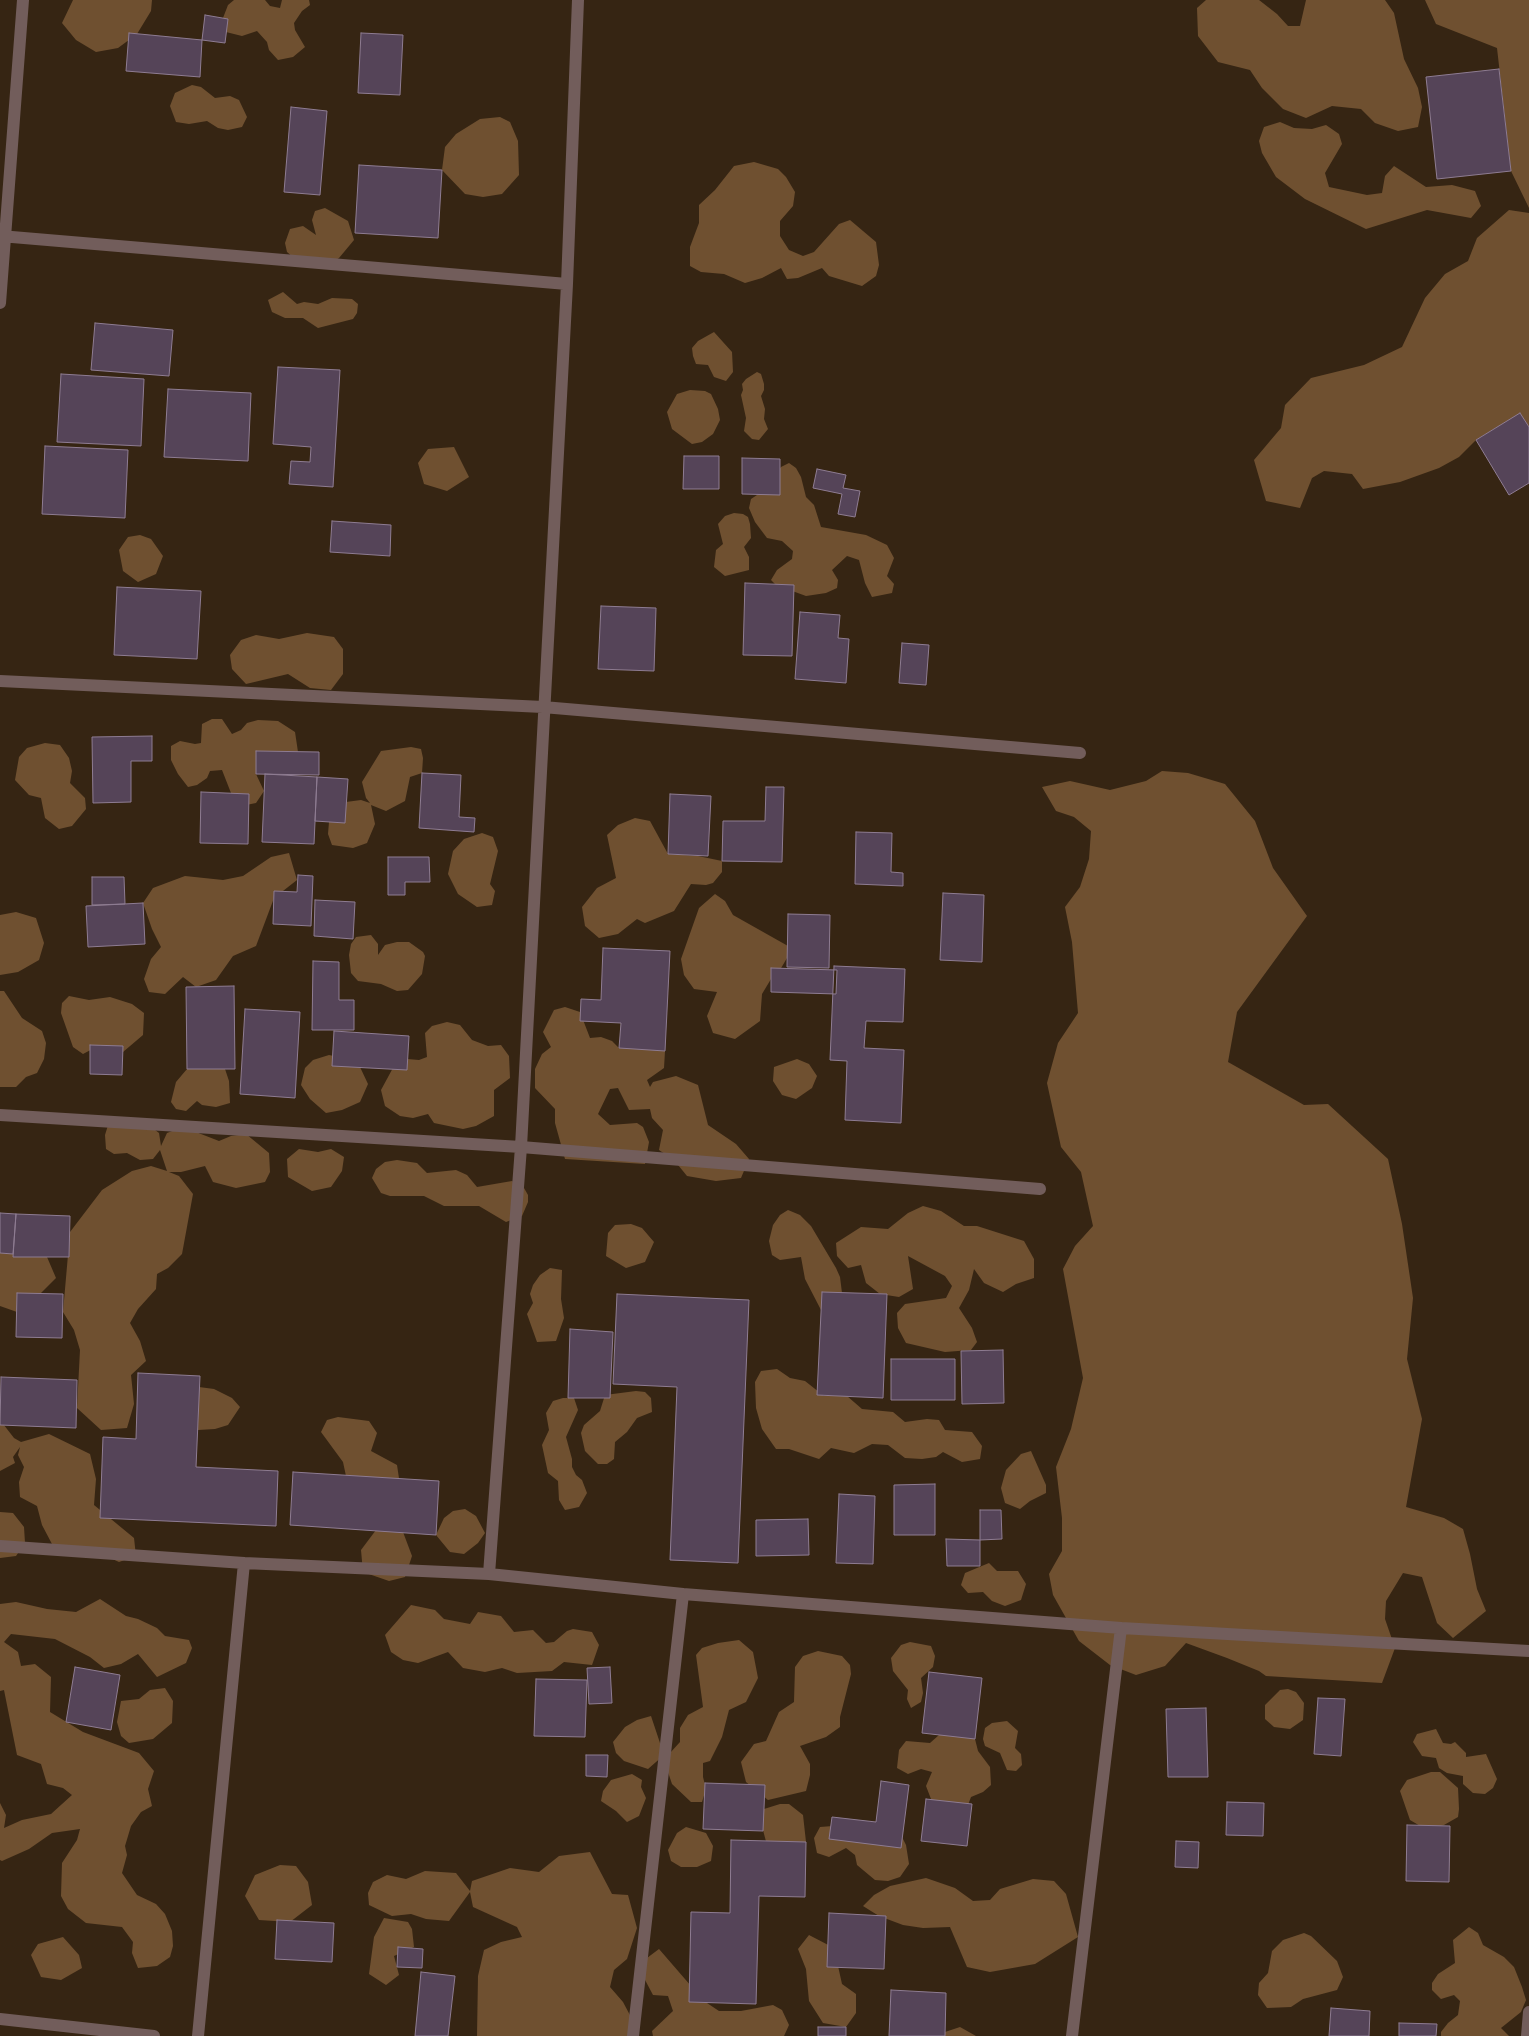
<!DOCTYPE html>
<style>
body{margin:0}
canvas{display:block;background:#362513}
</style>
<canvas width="1529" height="2036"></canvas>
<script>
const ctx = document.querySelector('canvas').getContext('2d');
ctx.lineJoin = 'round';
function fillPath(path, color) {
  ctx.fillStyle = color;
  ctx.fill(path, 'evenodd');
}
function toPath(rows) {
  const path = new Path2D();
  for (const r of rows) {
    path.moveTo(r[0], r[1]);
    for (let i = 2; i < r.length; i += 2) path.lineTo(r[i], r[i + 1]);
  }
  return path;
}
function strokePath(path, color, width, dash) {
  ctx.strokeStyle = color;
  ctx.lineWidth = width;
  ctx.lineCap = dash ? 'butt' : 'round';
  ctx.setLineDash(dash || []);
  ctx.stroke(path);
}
const forest = toPath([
 [73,0,152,0,151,11,137,34,118,48,96,52,76,40,62,23],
 [234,0,265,0,270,6,280,8,282,0,309,0,310,5,302,11,294,23,295,30,305,47,293,57,278,60,269,50,267,42,257,31,242,36,226,32,223,18,228,5],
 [1206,0,1259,0,1277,14,1288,26,1300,26,1306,0,1385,0,1394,13,1404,59,1418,88,1422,107,1418,127,1398,131,1375,123,1361,109,1332,106,1306,118,1283,109,1262,88,1250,70,1218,62,1198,36,1197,8],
 [1425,0,1529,0,1529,208,1511,171,1497,48,1436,24],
 [192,85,201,87,215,98,230,96,239,100,247,117,242,127,228,130,218,128,207,121,189,124,176,122,170,106,175,93],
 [500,117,510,122,518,141,519,175,502,194,483,197,465,194,442,170,445,147,456,134,480,119],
 [1280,122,1294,128,1312,129,1326,125,1339,134,1342,144,1325,173,1329,187,1367,195,1382,193,1385,176,1394,166,1426,187,1452,185,1475,191,1481,206,1471,218,1427,210,1366,229,1305,199,1276,177,1262,153,1259,141,1264,127],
 [754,162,778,169,786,177,795,192,793,206,780,221,780,236,789,250,803,256,814,252,839,224,850,220,876,242,879,265,876,276,862,286,829,276,822,268,798,278,787,279,781,268,762,278,745,283,724,274,701,272,690,266,690,247,699,223,699,205,715,190,734,166],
 [325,208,348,221,354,240,339,258,325,267,302,265,287,252,285,243,290,229,303,226,316,235,312,220,315,211],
 [1509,210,1529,213,1529,427,1497,427,1476,440,1459,457,1439,468,1400,482,1363,489,1352,474,1324,471,1312,478,1300,508,1266,501,1254,460,1281,428,1285,405,1311,378,1364,365,1402,347,1425,298,1445,274,1468,261,1477,238],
 [283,292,297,304,304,302,318,304,332,298,352,299,358,304,357,313,353,319,318,328,303,318,285,318,272,312,268,300],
 [714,332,732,352,733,372,726,381,714,377,708,365,696,364,693,356,692,348,698,341],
 [757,372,761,374,764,384,764,390,761,396,765,409,764,419,768,429,759,440,752,439,744,431,746,418,741,395,743,390,742,384,746,379],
 [690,390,705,391,711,394,718,409,720,420,713,434,702,442,692,444,672,429,667,412,677,394],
 [454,447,469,477,447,491,424,484,418,463,428,449],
 [789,463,796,468,801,477,806,497,814,505,821,527,866,535,887,545,894,558,887,576,894,584,892,593,872,597,865,583,859,560,847,556,832,570,838,580,837,588,826,593,806,596,776,585,771,580,777,570,792,559,793,551,782,541,767,538,755,522,749,508,751,499,766,489,781,467],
 [734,513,743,514,748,517,750,524,751,538,744,547,749,557,749,570,725,576,714,567,716,550,723,544,718,524,725,516],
 [140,535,151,539,163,556,156,574,138,582,123,571,119,550,128,537],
 [307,633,334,637,343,649,343,674,331,690,310,688,288,674,246,684,232,669,230,655,241,640,256,635,279,639],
 [212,719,222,719,232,734,241,730,247,723,258,720,278,721,295,732,298,752,256,751,256,774,264,791,256,803,241,806,231,793,222,770,210,771,207,778,197,785,188,787,178,774,171,760,171,746,180,741,195,744,201,743,202,724],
 [45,743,60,745,69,758,72,771,70,783,85,798,86,809,72,826,59,829,45,818,41,798,29,795,15,780,19,757,27,748],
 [411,747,421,749,423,758,422,773,410,777,405,801,386,811,371,805,375,824,367,843,353,848,332,845,328,834,329,822,346,802,361,800,370,803,366,798,362,782,381,751],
 [1162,771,1188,773,1225,784,1255,821,1273,868,1307,916,1237,1012,1228,1062,1304,1105,1328,1104,1388,1159,1402,1224,1413,1298,1407,1359,1422,1419,1406,1507,1444,1518,1463,1529,1470,1554,1477,1589,1486,1611,1453,1638,1437,1623,1422,1577,1403,1573,1386,1601,1385,1619,1395,1648,1382,1683,1266,1676,1259,1671,1227,1658,1186,1643,1165,1666,1136,1675,1110,1665,1079,1641,1053,1595,1049,1574,1062,1551,1062,1518,1056,1467,1071,1429,1083,1378,1063,1269,1075,1246,1093,1226,1081,1172,1061,1147,1047,1083,1058,1043,1078,1013,1072,942,1065,907,1080,887,1089,859,1091,831,1074,817,1056,811,1042,787,1070,781,1110,790,1146,781],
 [635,818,650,821,668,854,698,856,722,861,722,872,713,883,706,885,691,884,674,911,645,923,637,919,618,934,599,938,585,926,582,907,597,888,616,878,607,835,618,825],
 [482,833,493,837,498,851,490,884,495,891,492,905,477,907,458,894,448,874,453,851,464,839],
 [289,853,297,880,274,898,256,946,233,956,216,980,196,987,183,977,165,994,149,992,144,979,151,959,161,947,152,929,143,903,153,888,185,876,223,880,243,876,271,857],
 [715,894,725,901,733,915,788,946,787,958,777,975,771,979,762,994,760,1021,735,1039,713,1033,707,1016,717,992,694,989,684,975,681,959,699,908],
 [16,912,36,918,44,943,39,960,18,972,0,975,0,915],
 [371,935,378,944,378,955,385,945,397,942,409,942,423,952,425,956,422,974,408,990,397,991,381,984,358,981,351,973,349,955,351,944,356,937],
 [0,991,4,991,22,1018,42,1031,46,1043,44,1059,37,1073,26,1077,16,1087,0,1087],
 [69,996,89,1000,110,997,132,1004,144,1013,143,1035,123,1052,109,1052,100,1045,83,1054,73,1047,61,1013,62,1003],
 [565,1007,580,1012,590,1038,601,1037,612,1041,619,1048,631,1040,660,1042,665,1051,664,1068,647,1080,650,1087,653,1082,676,1076,698,1085,708,1125,736,1144,749,1159,741,1178,716,1181,687,1176,674,1160,659,1150,663,1130,652,1118,650,1109,629,1110,618,1088,610,1089,598,1114,610,1125,637,1123,643,1127,649,1142,645,1164,565,1159,555,1123,555,1109,535,1088,535,1069,542,1054,551,1047,543,1032,554,1010],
 [447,1022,460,1025,472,1040,488,1046,501,1045,509,1056,510,1078,494,1090,494,1116,476,1126,463,1129,434,1123,428,1114,413,1118,400,1116,385,1106,381,1090,394,1066,407,1059,419,1060,427,1057,425,1033,432,1026],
 [187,1053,221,1057,229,1081,230,1103,216,1107,202,1105,197,1101,186,1111,176,1109,171,1102,176,1082,187,1069],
 [329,1055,343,1058,360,1067,368,1084,360,1102,342,1110,326,1113,310,1099,301,1085,305,1068,313,1060],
 [797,1059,809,1064,817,1076,812,1088,796,1099,782,1095,773,1081,774,1067],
 [140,1118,159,1133,161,1146,167,1133,183,1127,219,1141,231,1136,246,1134,269,1153,270,1172,265,1182,236,1188,213,1182,205,1166,181,1172,169,1172,179,1176,193,1194,182,1254,168,1268,157,1274,156,1289,138,1309,130,1323,140,1341,146,1361,131,1375,134,1404,127,1428,101,1430,77,1408,80,1350,74,1330,63,1312,70,1232,102,1190,132,1171,151,1166,167,1171,160,1150,153,1159,140,1160,127,1153,114,1154,106,1149,105,1135,109,1122],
 [299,1149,318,1152,331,1149,344,1157,342,1171,331,1187,312,1191,288,1177,287,1159],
 [397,1160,417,1163,427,1173,456,1170,467,1175,477,1187,512,1181,524,1188,528,1195,528,1202,522,1216,506,1222,479,1206,444,1206,424,1196,390,1196,381,1193,372,1178,376,1169,385,1162],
 [923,1206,941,1211,964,1226,977,1226,1024,1241,1034,1259,1034,1278,1016,1284,1003,1292,984,1283,974,1269,969,1290,959,1308,972,1328,977,1342,971,1350,945,1352,906,1343,898,1328,897,1313,905,1304,946,1298,952,1286,945,1276,908,1256,913,1289,899,1297,880,1294,866,1283,861,1265,848,1268,837,1256,836,1243,861,1227,888,1229,908,1213],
 [788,1210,800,1215,811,1226,836,1268,840,1277,842,1293,836,1304,821,1310,805,1279,801,1257,780,1260,772,1255,769,1241,773,1225,780,1215],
 [631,1224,642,1228,654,1242,645,1262,626,1268,606,1256,608,1233,615,1225],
 [24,1239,47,1257,56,1278,35,1299,17,1312,0,1306,0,1247,7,1240],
 [550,1268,562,1270,561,1299,564,1318,556,1341,537,1342,527,1314,533,1303,530,1294,533,1285,540,1275],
 [777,1369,790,1378,805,1381,824,1396,847,1396,862,1409,893,1412,905,1422,927,1419,939,1420,945,1430,972,1432,982,1446,980,1459,962,1462,943,1452,936,1457,922,1459,905,1458,888,1445,872,1444,854,1453,831,1448,819,1459,789,1449,776,1449,762,1429,756,1408,755,1382,761,1371],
 [199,1387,214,1389,232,1398,240,1407,228,1425,215,1429,198,1430],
 [636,1391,645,1392,651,1398,652,1412,637,1418,627,1432,615,1442,614,1459,607,1464,598,1464,585,1451,581,1433,584,1425,600,1411,605,1395],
 [563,1398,574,1398,578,1410,566,1437,572,1459,572,1467,576,1475,582,1480,587,1493,579,1507,565,1510,559,1500,558,1481,548,1473,542,1445,549,1430,546,1413,553,1401],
 [338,1417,369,1421,377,1433,371,1451,397,1465,400,1485,346,1476,343,1462,321,1432,327,1420],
 [0,1420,14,1438,21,1442,49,1434,90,1454,96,1479,94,1505,134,1538,136,1556,119,1562,97,1552,52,1544,42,1525,37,1506,20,1497,19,1482,24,1467,18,1455,20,1447,13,1457,15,1463,0,1471],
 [1031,1451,1046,1485,1046,1493,1030,1501,1020,1509,1005,1503,1001,1488,1006,1470,1021,1454],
 [465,1509,476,1516,485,1533,478,1543,464,1554,450,1552,436,1535,444,1518,453,1511],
 [0,1512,13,1513,24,1527,25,1543,16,1556,0,1558],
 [376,1530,403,1532,412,1556,405,1577,389,1581,363,1572,361,1550],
 [989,1563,997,1571,1018,1571,1026,1584,1021,1600,1005,1606,992,1601,983,1592,968,1593,961,1585,965,1573],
 [100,1599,126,1616,138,1619,157,1628,165,1636,189,1640,192,1648,186,1663,157,1677,138,1654,121,1664,104,1668,90,1657,55,1639,11,1634,4,1642,18,1652,21,1666,35,1664,51,1677,50,1712,83,1732,139,1753,154,1771,148,1789,152,1806,141,1812,131,1826,125,1846,127,1855,122,1873,137,1895,156,1904,165,1914,172,1931,173,1946,170,1957,157,1966,138,1968,132,1953,133,1942,122,1927,86,1923,68,1909,61,1896,62,1863,77,1840,80,1829,52,1833,29,1849,2,1861,0,1860,0,1803,6,1815,4,1828,22,1820,51,1814,72,1795,63,1788,47,1784,41,1764,17,1755,4,1690,0,1691,0,1604,16,1602,47,1609,76,1612],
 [411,1605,435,1610,444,1619,470,1624,478,1612,501,1616,514,1632,533,1630,546,1643,554,1642,567,1631,573,1629,592,1632,599,1645,592,1665,564,1662,552,1671,517,1673,502,1668,485,1672,463,1668,448,1652,418,1663,403,1660,391,1652,385,1635],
 [739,1640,753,1652,758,1678,746,1702,729,1710,722,1737,710,1761,703,1763,703,1777,706,1789,702,1802,691,1802,672,1784,668,1772,670,1753,680,1742,680,1728,688,1715,703,1707,696,1655,702,1648,718,1643],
 [910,1642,931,1646,935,1656,933,1667,921,1678,923,1693,921,1702,911,1708,907,1699,908,1690,893,1671,891,1658,901,1645],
 [818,1651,842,1656,850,1665,851,1674,840,1717,840,1727,826,1737,800,1746,810,1764,810,1775,806,1791,768,1800,746,1782,741,1762,754,1744,766,1741,779,1712,794,1702,795,1667,803,1656],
 [165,1688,173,1701,172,1723,153,1739,129,1743,121,1736,117,1722,121,1701,139,1699,150,1690],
 [1288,1689,1296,1692,1304,1703,1303,1720,1290,1729,1274,1727,1265,1719,1265,1705,1280,1690],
 [651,1716,664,1755,648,1769,624,1761,616,1753,613,1742,625,1727,637,1720],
 [1007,1721,1018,1731,1015,1748,1021,1754,1022,1765,1016,1771,1007,1770,1000,1753,985,1746,983,1739,985,1728,992,1723],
 [1436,1729,1443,1743,1451,1744,1455,1742,1466,1753,1466,1757,1486,1754,1497,1779,1493,1788,1485,1794,1473,1793,1463,1784,1463,1776,1447,1773,1439,1768,1436,1758,1422,1756,1413,1742,1417,1734],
 [951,1731,962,1731,975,1739,978,1751,990,1767,991,1785,983,1792,971,1797,965,1813,944,1813,931,1799,926,1786,932,1772,921,1769,908,1774,897,1768,899,1750,906,1741,930,1743,939,1735],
 [1431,1772,1440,1772,1458,1788,1459,1809,1458,1817,1444,1825,1427,1830,1410,1820,1400,1791,1407,1780],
 [632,1774,642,1780,641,1787,646,1798,639,1816,627,1822,616,1811,601,1801,603,1791,611,1780],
 [780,1804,789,1804,803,1815,806,1842,798,1850,768,1849,759,1815,764,1809],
 [833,1826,902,1837,906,1845,909,1864,900,1877,888,1881,875,1880,857,1865,855,1855,846,1848,829,1857,817,1853,814,1838,820,1827],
 [686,1827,706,1833,713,1846,711,1861,697,1867,681,1867,671,1861,668,1850,677,1833],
 [590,1852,612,1894,628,1895,637,1928,627,1959,614,1970,610,1987,623,2002,632,2019,634,2036,477,2036,478,1976,484,1950,501,1942,522,1937,517,1927,473,1907,470,1892,449,1921,426,1919,411,1914,392,1916,369,1905,368,1893,373,1882,387,1875,406,1879,425,1871,456,1873,470,1891,472,1881,510,1868,539,1872,559,1856],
 [280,1865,296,1866,308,1882,312,1905,290,1922,259,1920,245,1896,255,1875],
 [926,1878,955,1888,973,1901,990,1900,1000,1889,1033,1879,1054,1881,1066,1894,1078,1937,1035,1964,990,1972,967,1967,950,1927,923,1928,903,1925,879,1916,863,1906,874,1895,890,1886],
 [384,1918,408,1922,412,1929,414,1947,394,1956,399,1975,386,1985,369,1974,374,1937],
 [1469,1927,1478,1933,1483,1945,1504,1957,1514,1967,1522,1987,1526,2000,1521,2012,1501,2028,1509,2036,1441,2036,1441,2032,1448,2023,1458,2015,1460,2001,1454,1995,1441,1999,1432,1990,1432,1983,1438,1974,1455,1963,1453,1940],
 [1304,1933,1311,1936,1337,1961,1343,1977,1337,1990,1303,1999,1291,2007,1267,2008,1258,1995,1259,1983,1268,1973,1272,1951,1283,1940],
 [809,1935,834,1948,842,1984,856,1994,856,2013,846,2027,823,2023,809,2001,806,1969,798,1949],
 [63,1937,79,1955,82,1968,61,1980,41,1977,31,1955,38,1944],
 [659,1949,704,2001,719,2011,741,2011,773,2005,782,2010,789,2025,784,2036,653,2036,652,2031,673,2011,668,1996,653,1995,644,1978,643,1961],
 [960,2027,976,2036,940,2036,945,2032]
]);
const building = toPath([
 [205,15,228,19,225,43,202,40,205,15],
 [129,33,202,40,200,77,126,71,129,33],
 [361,33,403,35,400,95,358,93,361,33],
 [1499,69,1511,171,1437,179,1426,77,1499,69],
 [291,107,327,111,320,195,284,192,291,107],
 [359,165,442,170,438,238,355,233,359,165],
 [95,323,173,330,169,376,91,370,95,323],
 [278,367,340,370,333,487,289,484,291,461,310,462,311,447,273,444,278,367],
 [61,374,144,379,141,446,57,442,61,374],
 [168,389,251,393,248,461,164,457,168,389],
 [1520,413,1529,427,1529,483,1509,495,1476,440,1520,413],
 [45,446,128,450,125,518,42,514,45,446],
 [684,456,719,456,719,489,683,489,684,456],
 [742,458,780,459,780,495,742,494,742,458],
 [817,469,846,475,843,488,860,491,855,517,838,514,842,494,813,488,817,469],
 [332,521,391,525,390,556,330,552,332,521],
 [745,583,794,585,792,656,743,655,745,583],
 [117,587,201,591,197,659,114,655,117,587],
 [601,606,656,608,654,671,598,669,601,606],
 [800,612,840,615,838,638,849,639,846,683,795,679,800,612],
 [902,643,929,645,926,685,899,683,902,643],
 [152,736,152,761,131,761,131,802,93,803,92,737,152,736],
 [256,751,319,752,319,775,256,774,256,751],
 [422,773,461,775,459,817,475,818,474,832,419,828,422,773],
 [265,774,317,777,314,844,262,842,265,774],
 [317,777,348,779,345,823,315,821,317,777],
 [766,787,784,787,782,862,722,861,723,821,765,821,766,787],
 [201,792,249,794,248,844,200,843,201,792],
 [670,794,711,796,708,856,668,854,670,794],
 [856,832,892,833,891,872,903,873,903,886,855,884,856,832],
 [388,857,429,857,430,882,405,882,405,895,388,895,388,857],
 [298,875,313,876,311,926,273,924,274,891,297,892,298,875],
 [92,877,124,877,125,904,92,905,92,877],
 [943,893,984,895,982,962,940,960,943,893],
 [315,900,355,902,353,939,314,936,315,900],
 [143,903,145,944,88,947,86,906,143,903],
 [788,914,830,915,829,968,787,967,788,914],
 [603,948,670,951,665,1051,619,1048,621,1023,580,1021,581,999,601,1000,603,948],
 [313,961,339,962,339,1000,354,1000,354,1030,312,1030,313,961],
 [834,966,905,969,903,1022,866,1021,864,1048,904,1050,901,1123,845,1120,847,1061,830,1060,834,966],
 [771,968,837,970,836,994,771,992,771,968],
 [234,986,235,1069,187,1069,186,987,234,986],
 [245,1009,300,1012,295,1098,240,1094,245,1009],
 [334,1031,409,1036,407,1070,332,1066,334,1031],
 [90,1045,123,1046,122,1075,90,1074,90,1045],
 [0,1213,16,1214,13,1254,0,1253,0,1213],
 [16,1214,70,1216,69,1257,13,1257,16,1214],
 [822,1292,887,1294,883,1398,817,1395,822,1292],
 [17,1293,63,1294,62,1338,16,1337,17,1293],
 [617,1294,749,1300,738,1563,670,1560,677,1387,613,1384,617,1294],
 [570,1329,613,1332,610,1398,568,1398,570,1329],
 [1003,1350,1004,1403,962,1404,961,1351,1003,1350],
 [891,1359,955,1359,955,1400,891,1400,891,1359],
 [138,1373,200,1376,196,1467,278,1471,276,1526,100,1518,103,1437,136,1439,138,1373],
 [1,1377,77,1380,76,1428,0,1425,1,1377],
 [293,1472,439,1481,436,1535,290,1525,293,1472],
 [935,1484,935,1535,894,1535,894,1485,935,1484],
 [839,1494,875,1496,873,1564,836,1563,839,1494],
 [980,1510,1001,1510,1002,1539,980,1540,980,1510],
 [808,1519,809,1555,756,1556,756,1520,808,1519],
 [946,1539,980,1540,980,1566,947,1566,946,1539],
 [75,1667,120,1675,111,1730,66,1722,75,1667],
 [610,1667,612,1703,589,1704,587,1668,610,1667],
 [929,1672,982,1678,975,1739,922,1733,929,1672],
 [536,1679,587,1680,585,1737,534,1736,536,1679],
 [1318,1698,1345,1699,1341,1756,1314,1754,1318,1698],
 [1206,1708,1208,1777,1168,1777,1166,1709,1206,1708],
 [586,1755,608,1755,607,1777,586,1776,586,1755],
 [881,1781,909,1785,901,1848,829,1839,832,1817,876,1822,881,1781],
 [705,1783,765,1785,763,1831,703,1829,705,1783],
 [926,1799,972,1804,967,1846,921,1841,926,1799],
 [1227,1802,1264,1803,1263,1836,1226,1835,1227,1802],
 [1407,1825,1450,1826,1449,1882,1406,1881,1407,1825],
 [731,1840,806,1842,805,1897,759,1896,756,2004,689,2002,691,1912,730,1913,731,1840],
 [1176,1841,1199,1842,1198,1868,1175,1867,1176,1841],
 [829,1913,886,1916,884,1969,827,1967,829,1913],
 [277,1920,334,1923,332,1962,275,1959,277,1920],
 [398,1947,423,1949,422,1968,397,1967,398,1947],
 [421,1972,455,1976,448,2036,415,2036,421,1972],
 [891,1990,946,1993,945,2036,889,2036,891,1990],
 [1331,2008,1370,2011,1369,2036,1329,2036,1331,2008],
 [1399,2023,1437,2024,1436,2036,1399,2036,1399,2023],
 [818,2027,846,2027,846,2036,818,2036,818,2027]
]);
const street = toPath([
 [0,236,567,284],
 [0,303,23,0],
 [0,681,543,707,1080,753],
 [0,1115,521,1147,1040,1189],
 [0,1546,244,1563,489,1574,683,1594,1121,1628,1529,1651],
 [489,1574,521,1147,567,284,578,0],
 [0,2019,154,2036],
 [198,2036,244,1563],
 [633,2036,683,1594],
 [1072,2036,1121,1628],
 [1527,2036,1529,2012]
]);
fillPath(forest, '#6f5030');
fillPath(building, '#554458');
strokePath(building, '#8e7c92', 1);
strokePath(street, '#725d5b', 12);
</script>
